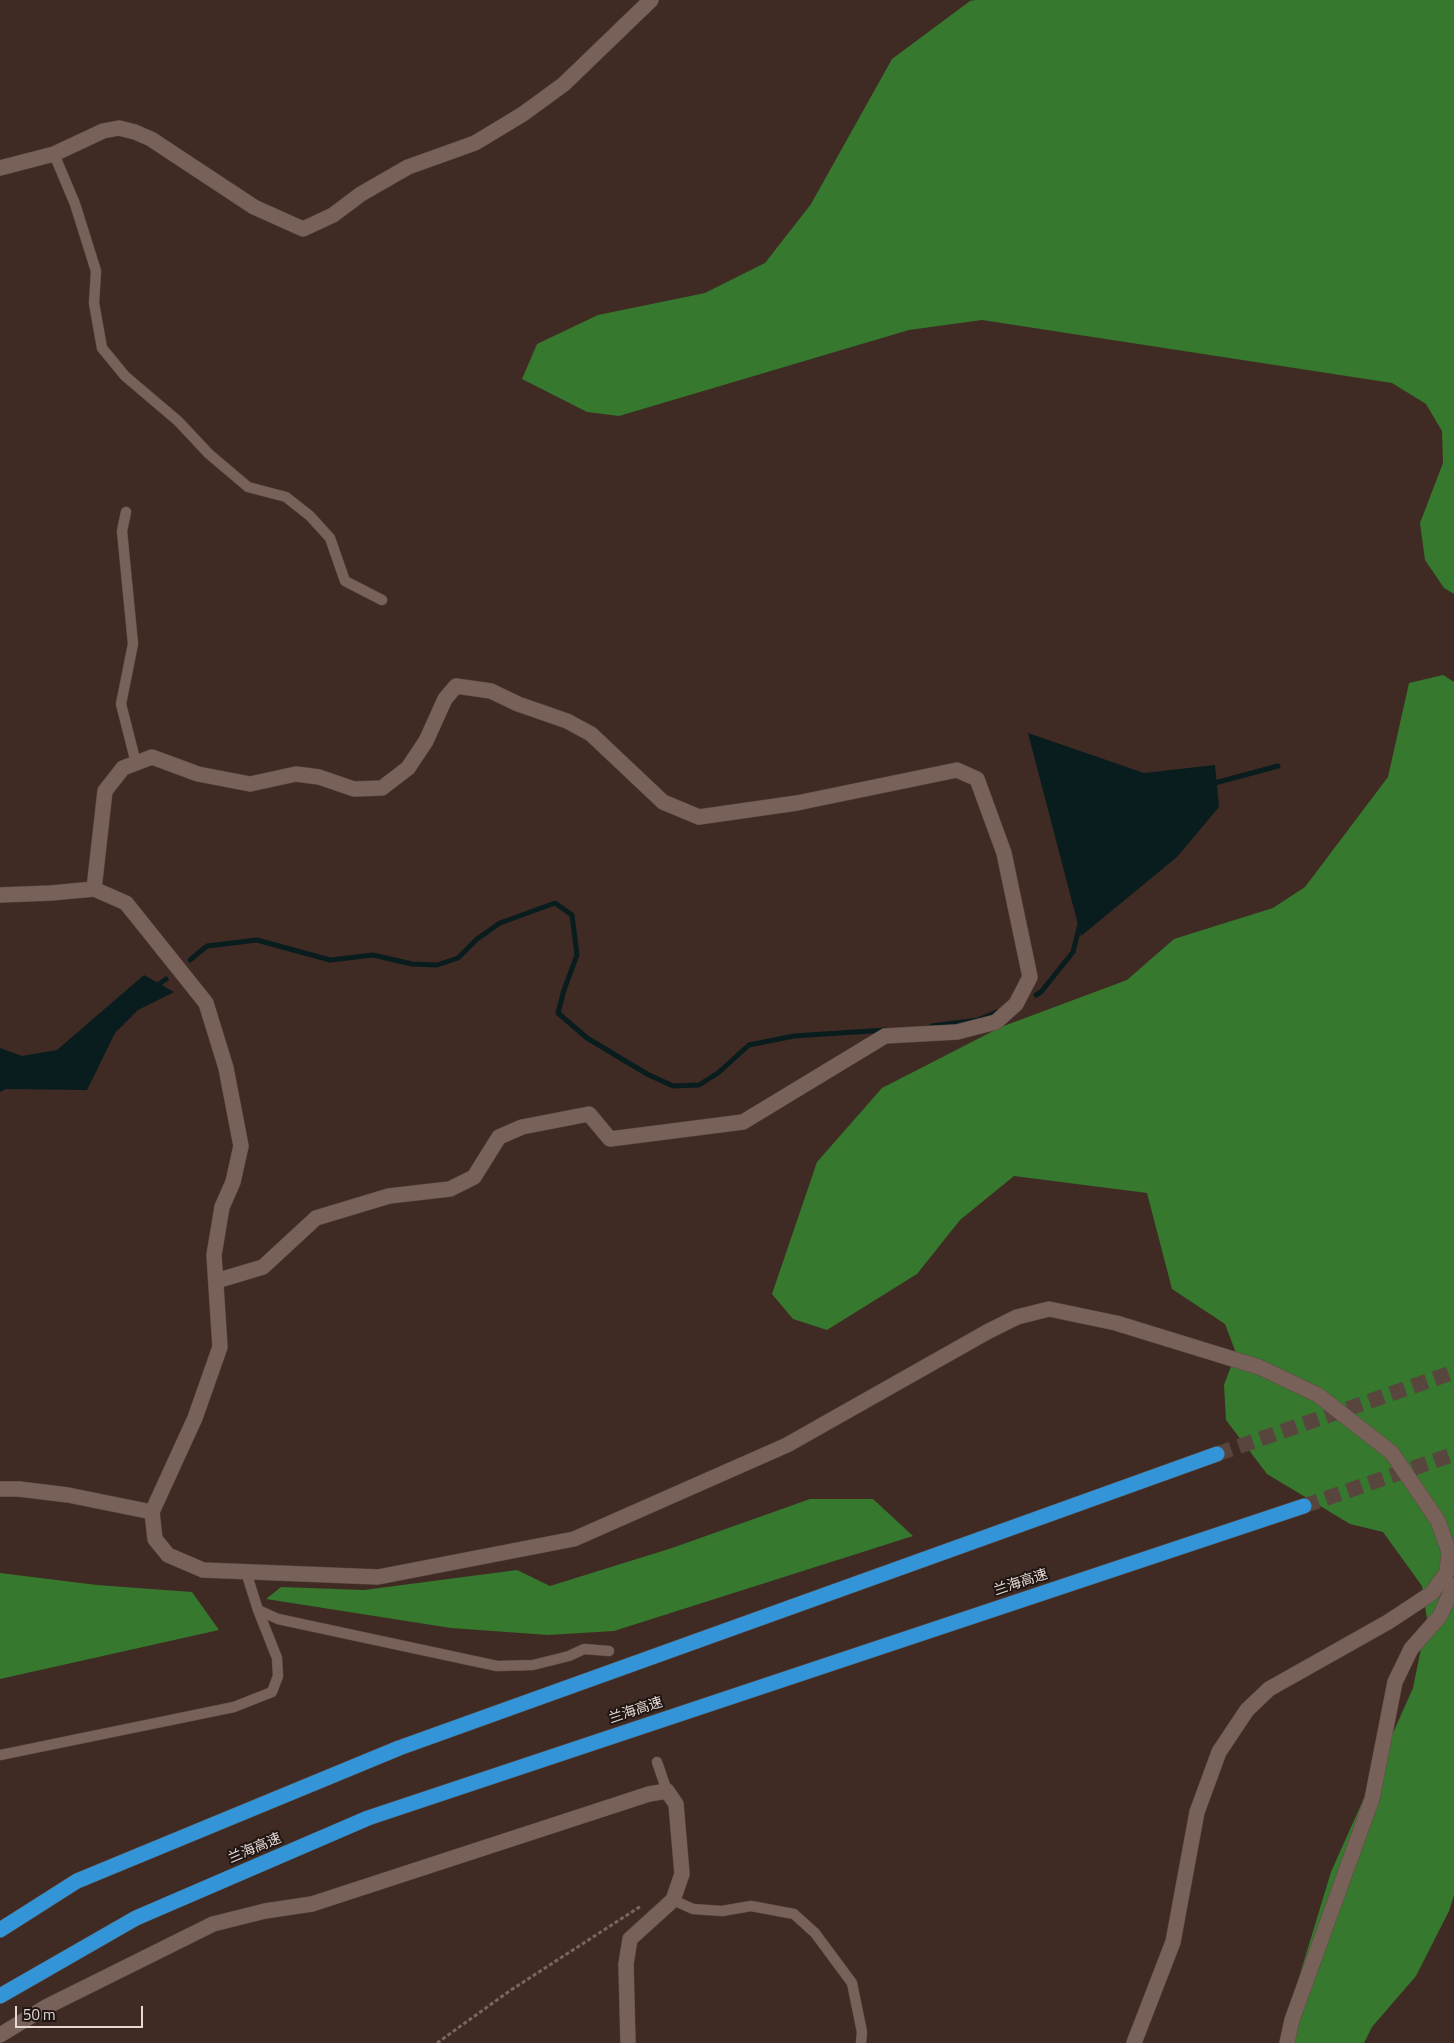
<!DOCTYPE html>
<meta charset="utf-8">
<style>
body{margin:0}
#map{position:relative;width:1454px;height:2043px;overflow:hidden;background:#3f2b24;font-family:"Titillium Web",sans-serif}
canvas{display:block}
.scale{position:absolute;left:15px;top:2006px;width:128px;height:22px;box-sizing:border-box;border:2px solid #e6d8d3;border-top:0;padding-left:6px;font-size:15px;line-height:18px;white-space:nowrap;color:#e6d8d3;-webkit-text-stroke:4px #1f1613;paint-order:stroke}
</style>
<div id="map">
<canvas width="1454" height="2043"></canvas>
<div class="scale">50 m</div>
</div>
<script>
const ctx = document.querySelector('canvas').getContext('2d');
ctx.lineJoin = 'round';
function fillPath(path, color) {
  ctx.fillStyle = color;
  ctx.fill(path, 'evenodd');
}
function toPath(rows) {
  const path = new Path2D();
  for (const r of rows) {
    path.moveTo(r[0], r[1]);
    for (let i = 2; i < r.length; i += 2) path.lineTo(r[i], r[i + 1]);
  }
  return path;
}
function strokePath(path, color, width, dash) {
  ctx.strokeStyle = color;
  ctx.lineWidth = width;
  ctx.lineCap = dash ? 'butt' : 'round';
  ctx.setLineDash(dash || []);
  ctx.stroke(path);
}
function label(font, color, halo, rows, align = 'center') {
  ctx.font = font + ' "Titillium Web","Noto Sans SC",sans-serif';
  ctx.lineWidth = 4;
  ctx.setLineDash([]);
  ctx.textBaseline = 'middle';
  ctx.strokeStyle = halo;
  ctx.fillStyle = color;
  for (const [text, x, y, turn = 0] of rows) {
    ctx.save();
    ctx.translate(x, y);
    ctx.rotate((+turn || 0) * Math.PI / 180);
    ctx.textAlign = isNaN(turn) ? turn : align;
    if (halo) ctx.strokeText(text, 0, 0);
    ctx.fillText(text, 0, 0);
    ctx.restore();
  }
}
const forest = toPath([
 [975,0,1454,0,1454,594,1444,588,1425,560,1420,523,1443,463,1442,431,1426,404,1392,383,982,320,909,330,619,416,587,412,522,379,537,344,598,315,705,293,765,263,811,204,892,59,970,1],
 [1443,675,1454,682,1454,1895,1449,1911,1416,1976,1372,2027,1364,2043,1279,2043,1331,1872,1413,1688,1427,1619,1422,1586,1383,1532,1350,1524,1267,1474,1226,1420,1224,1385,1236,1353,1225,1324,1172,1289,1147,1193,1014,1176,960,1220,917,1274,827,1330,793,1319,772,1294,817,1162,882,1088,1001,1027,1127,980,1174,939,1273,908,1305,887,1388,777,1409,683],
 [810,1499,873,1499,913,1536,614,1631,548,1635,451,1628,266,1599,281,1587,364,1590,517,1570,550,1586,672,1548],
 [0,1573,97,1585,192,1592,219,1630,0,1679]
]);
const water = toPath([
 [1028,733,1144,773,1215,765,1219,807,1177,857,1081,936],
 [144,975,174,992,138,1010,115,1033,87,1090,6,1089,0,1092,0,1048,22,1056,57,1050]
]);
const stream = toPath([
 [1211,784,1278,766],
 [190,960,207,946,257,940,330,960,373,955,412,964,437,965,458,958,477,939,500,923,555,903,572,915,577,955,564,990,558,1013,587,1038,647,1074,673,1086,699,1085,718,1073,749,1045,794,1036,886,1030],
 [154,988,166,979],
 [1036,995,1041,992,1073,952,1080,924],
 [932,1026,978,1020,997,1012]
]);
const highwayTunnel = toPath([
 [1217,1454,1454,1372],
 [1304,1506,1454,1454]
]);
const path = toPath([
 [437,2043,511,1990,641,1906]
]);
const lane = toPath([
 [54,154,75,204,96,271,94,303,102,348,125,376,178,421,209,454,248,487,286,497,310,516,330,538,345,581,382,600],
 [126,512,122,531,133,644,121,704,136,763],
 [246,1572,258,1610,278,1619,497,1666,533,1665,569,1656,584,1649,609,1651],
 [0,1755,234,1707,272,1692,278,1676,277,1658,258,1610],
 [657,1762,667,1791],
 [673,1900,693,1909,722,1911,751,1906,794,1914,815,1933,852,1983,862,2032,861,2043]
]);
const street = toPath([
 [0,168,54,154,103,131,119,128,135,132,151,139,254,207,303,229,333,215,361,194,408,167,475,143,523,114,564,84,651,0],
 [94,889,105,791,123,768,152,757,198,774,250,784,296,774,319,777,354,789,382,788,408,768,426,741,445,699,456,686,491,691,518,704,567,721,591,734,663,802,699,817,797,803,957,770,977,779,1004,853,1030,977,1016,1004,996,1022,957,1032,885,1036,743,1122,610,1139,589,1114,522,1127,499,1137,474,1177,450,1189,389,1196,316,1218,263,1267,216,1281],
 [0,895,51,893,94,889,126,903,206,1003,226,1068,241,1146,233,1182,222,1207,214,1255,220,1347,195,1418,152,1512,155,1539,168,1555,203,1570,378,1577,574,1539,787,1445,987,1332,1017,1317,1049,1309,1116,1323,1259,1367,1318,1395,1392,1453,1438,1521,1449,1552,1447,1572,1432,1593,1388,1622,1269,1689,1247,1710,1219,1752,1197,1812,1173,1942,1134,2043],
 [0,1489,19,1489,68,1495,152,1512],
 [0,2035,46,2007,213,1924,265,1911,312,1904,649,1794,667,1791,676,1804,682,1874,673,1900,630,1939,626,1964,628,2043],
 [1287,2043,1292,2020,1372,1799,1395,1682,1411,1649,1440,1616,1454,1585]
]);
const highway = toPath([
 [0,1930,77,1881,399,1748,1217,1454],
 [0,1996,136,1918,368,1818,1304,1506]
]);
const streetNames = [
 ["兰海高速",1021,1583,-18],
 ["兰海高速",636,1711,-18],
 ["兰海高速",255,1849,-23]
];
fillPath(forest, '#36782d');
fillPath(water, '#091c1e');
strokePath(stream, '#091c1e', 5);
strokePath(highwayTunnel, '#58453e', 15, [15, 8]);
strokePath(lane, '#5b4a44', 11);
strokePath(street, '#5b4a44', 16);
strokePath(highway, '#5b4a44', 16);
strokePath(path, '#786660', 3, [4, 2.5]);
strokePath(lane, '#786159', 10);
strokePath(street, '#786159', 15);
strokePath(highway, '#3395d8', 15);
label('14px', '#e6d8d3', '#1f1613', streetNames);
</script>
